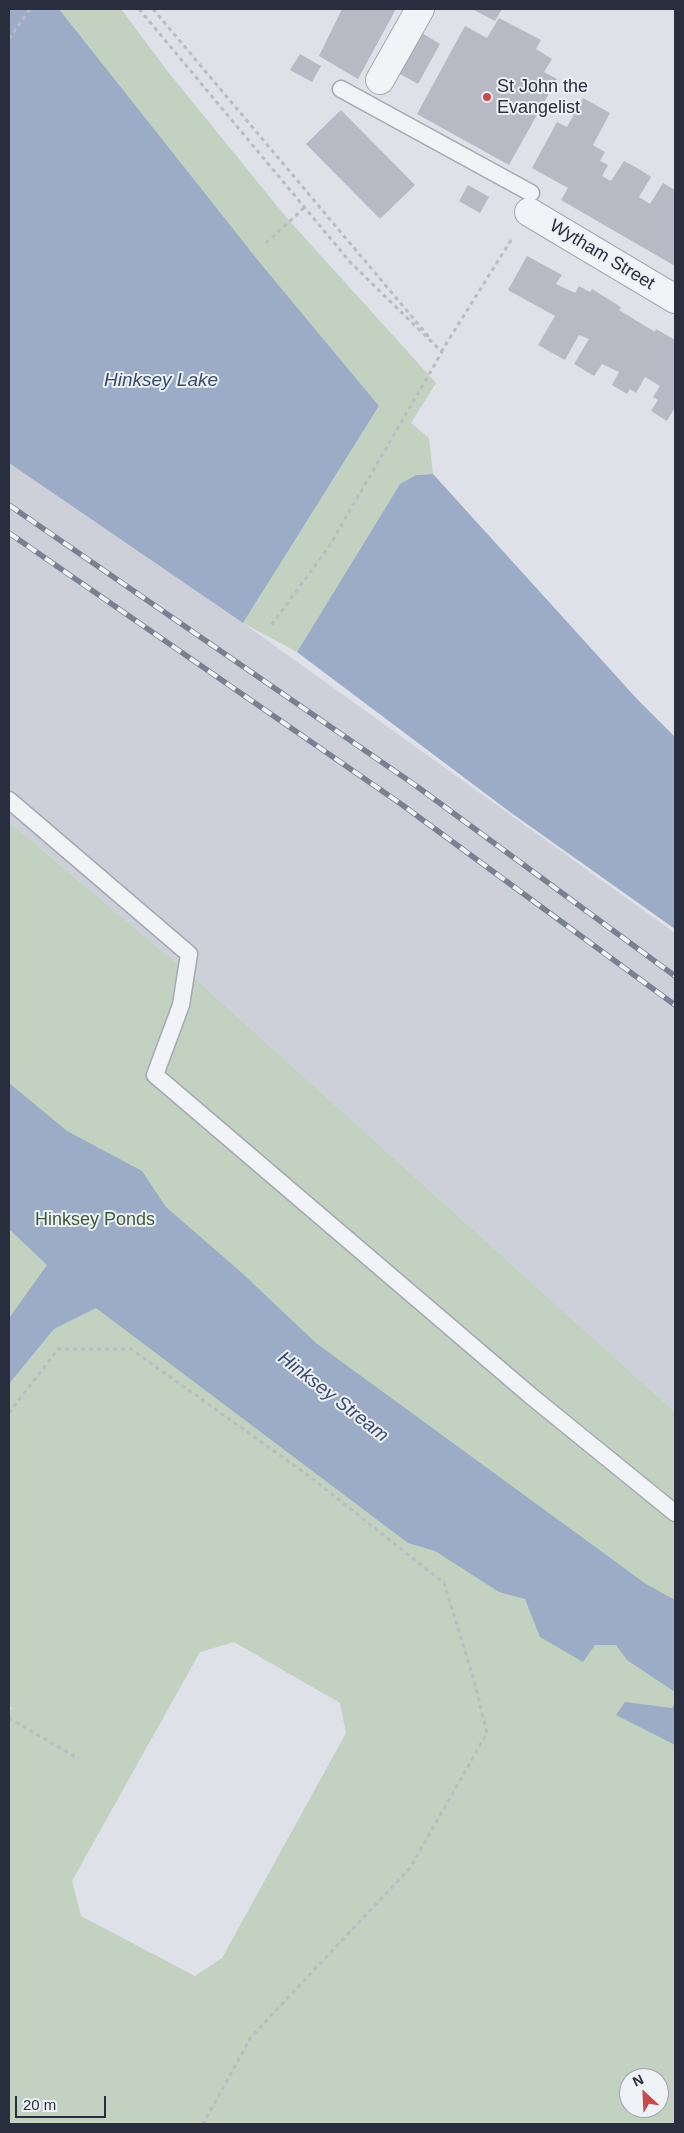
<!DOCTYPE html>
<style>
body{margin:0}
#map{position:relative;width:684px;height:2133px;overflow:hidden;background:#dfe1e8;font-family:Helvetica,sans-serif}
canvas{display:block}
.frame{position:absolute;inset:0;border:10px solid #292e3e;pointer-events:none}
.north{position:absolute;left:619px;top:2068px;width:50px;height:50px;box-sizing:border-box;background:#eef1f5;border:1px solid #9fa3ac;border-radius:50%;rotate:335deg;font-size:14px;font-weight:700;line-height:20px;text-align:center;color:#292e3e}
.north::after{content:'';display:block;margin:auto;width:18px;height:22px;background:#c64a4f;clip-path:polygon(50% 0,100% 100%,50% 72%,0 100%)}
.scale{position:absolute;left:15px;top:2096px;width:91px;height:22px;box-sizing:border-box;border:2px solid #292e3e;border-top:0;padding-left:6px;font-size:15px;line-height:18px;white-space:nowrap;color:#292e3e;-webkit-text-stroke:4px #eef1f5;paint-order:stroke}
</style>
<div id="map">
<canvas width="684" height="2133"></canvas>
<div class="frame"></div>
<div class="north">N</div>
<div class="scale">20 m</div>
</div>
<script>
const ctx = document.querySelector('canvas').getContext('2d');
ctx.lineJoin = 'round';
function fillPath(path, color) {
  ctx.fillStyle = color;
  ctx.fill(path, 'evenodd');
}
function toPath(rows) {
  const path = new Path2D();
  for (const r of rows) {
    path.moveTo(r[0], r[1]);
    for (let i = 2; i < r.length; i += 2) path.lineTo(r[i], r[i + 1]);
  }
  return path;
}
function strokePath(path, color, width, dash) {
  ctx.strokeStyle = color;
  ctx.lineWidth = width;
  ctx.lineCap = dash ? 'butt' : 'round';
  ctx.setLineDash(dash || []);
  ctx.stroke(path);
}
function label(font, color, halo, rows, align = 'center') {
  ctx.font = font + ' Helvetica,sans-serif';
  ctx.lineWidth = 4;
  ctx.setLineDash([]);
  ctx.textBaseline = 'middle';
  ctx.strokeStyle = halo;
  ctx.fillStyle = color;
  for (const [text, x, y, turn = 0] of rows) {
    ctx.save();
    ctx.translate(x, y);
    ctx.rotate((+turn || 0) * Math.PI / 180);
    ctx.textAlign = isNaN(turn) ? turn : align;
    if (halo) ctx.strokeText(text, 0, 0);
    ctx.fillText(text, 0, 0);
    ctx.restore();
  }
}
const built = toPath([
 [9,463,243,623,675,933,675,1412,200,983,9,822]
]);
const green = toPath([
 [59,9,121,9,169,73,286,217,436,383,411,423,429,438,433,474,416,475,400,484,297,652,243,623,379,406,261,264],
 [9,822,200,983,675,1412,675,2124,9,2124,9,1712,12,1708,9,1706,9,1384,54,1329,96,1307,48,1265,9,1318],
 [234,1642,340,1703,346,1733,222,1958,195,1976,81,1916,72,1881,200,1652],
 [629,2078,659,2078,659,2108,629,2108]
]);
const water = toPath([
 [9,9,59,9,261,264,379,406,243,623,9,463],
 [433,474,637,699,675,737,675,929,510,812,297,652,400,484,416,475],
 [9,1083,67,1131,142,1171,166,1207,242,1273,316,1343,646,1584,675,1600,675,1692,627,1660,616,1645,595,1645,583,1662,540,1637,525,1599,499,1592,435,1551,408,1543,96,1308,54,1329,9,1384,9,1318,47,1265,9,1229],
 [625,1702,672,1708,675,1703,675,1745,616,1715]
]);
const building = toPath([
 [342,9,396,9,358,79,319,56],
 [472,9,502,9,495,21],
 [499,18,541,40,536,49,552,59,544,72,557,79,509,165,417,114,465,26,487,38],
 [422,33,440,44,418,84,400,74],
 [300,54,321,66,312,82,290,70],
 [583,98,610,113,593,145,605,152,600,161,608,165,602,176,611,181,624,161,639,169,651,177,639,197,650,204,663,183,675,190,675,266,561,200,568,188,532,168,557,122,567,127],
 [341,110,415,185,380,219,306,144],
 [468,185,489,197,480,213,459,201],
 [527,256,562,275,556,284,575,293,579,286,590,292,592,289,621,307,619,310,655,332,656,329,675,340,675,407,667,421,651,411,658,400,653,397,660,386,645,377,636,393,630,389,627,394,612,385,619,372,602,364,594,376,574,364,589,339,579,335,565,360,538,345,555,316,508,290]
]);
const path = toPath([
 [139,9,351,263,442,352,328,548,270,627],
 [153,9,429,337],
 [9,39,30,9],
 [266,243,305,207],
 [441,352,513,237],
 [9,1413,58,1349,131,1349,309,1476,444,1583,474,1680,487,1733,410,1868,251,2037,203,2124],
 [9,1718,79,1759]
]);
const lane = toPath([
 [341,89,531,193],
 [9,800,189,954,181,1005,155,1075,531,1396,675,1513]
]);
const street = toPath([
 [380,80,420,9],
 [529,212,675,299]
]);
const rail = toPath([
 [9,505,415,785,675,976],
 [9,533,401,804,675,1005]
]);
const markers = [
 [487,97,5,"#c64a4f"]
];
const poiNames = [
 ["St John the",497,87],
 ["Evangelist",497,108]
];
const streetNames = [
 ["Wytham Street",602,255,31]
];
const parkNames = [
 ["Hinksey Ponds",95,1220]
];
const waterNames = [
 ["Hinksey Lake",161,381],
 ["Hinksey Stream",333,1397,38]
];
fillPath(built, '#cdd0d9');
fillPath(green, '#c3d1c1');
fillPath(water, '#9cacc6');
fillPath(building, '#b7bac4');
strokePath(lane, '#a5a8b2', 19);
strokePath(street, '#a5a8b2', 30);
strokePath(path, '#babcc2', 3, [4, 4]);
strokePath(lane, '#f2f3f6', 16);
strokePath(street, '#f2f3f6', 28);
strokePath(rail, '#798090', 5.5);
strokePath(rail, '#eef1f5', 4, [11]);
for (const [x, y, r, color] of markers) {
  const dot = new Path2D();
  dot.arc(x, y, r, 0, 2 * Math.PI);
  ctx.fillStyle = color;
  ctx.fill(dot);
  strokePath(dot, '#eef1f5', 2);
}
label('18px', '#292e3e', '#eef1f5', poiNames, 'left');
label('18px', '#292e3e', '#eef1f5', streetNames);
label('18px', '#3a5937', '#eef1f5', parkNames);
label('italic 19px', '#35496f', '#eef1f5', waterNames);
</script>
